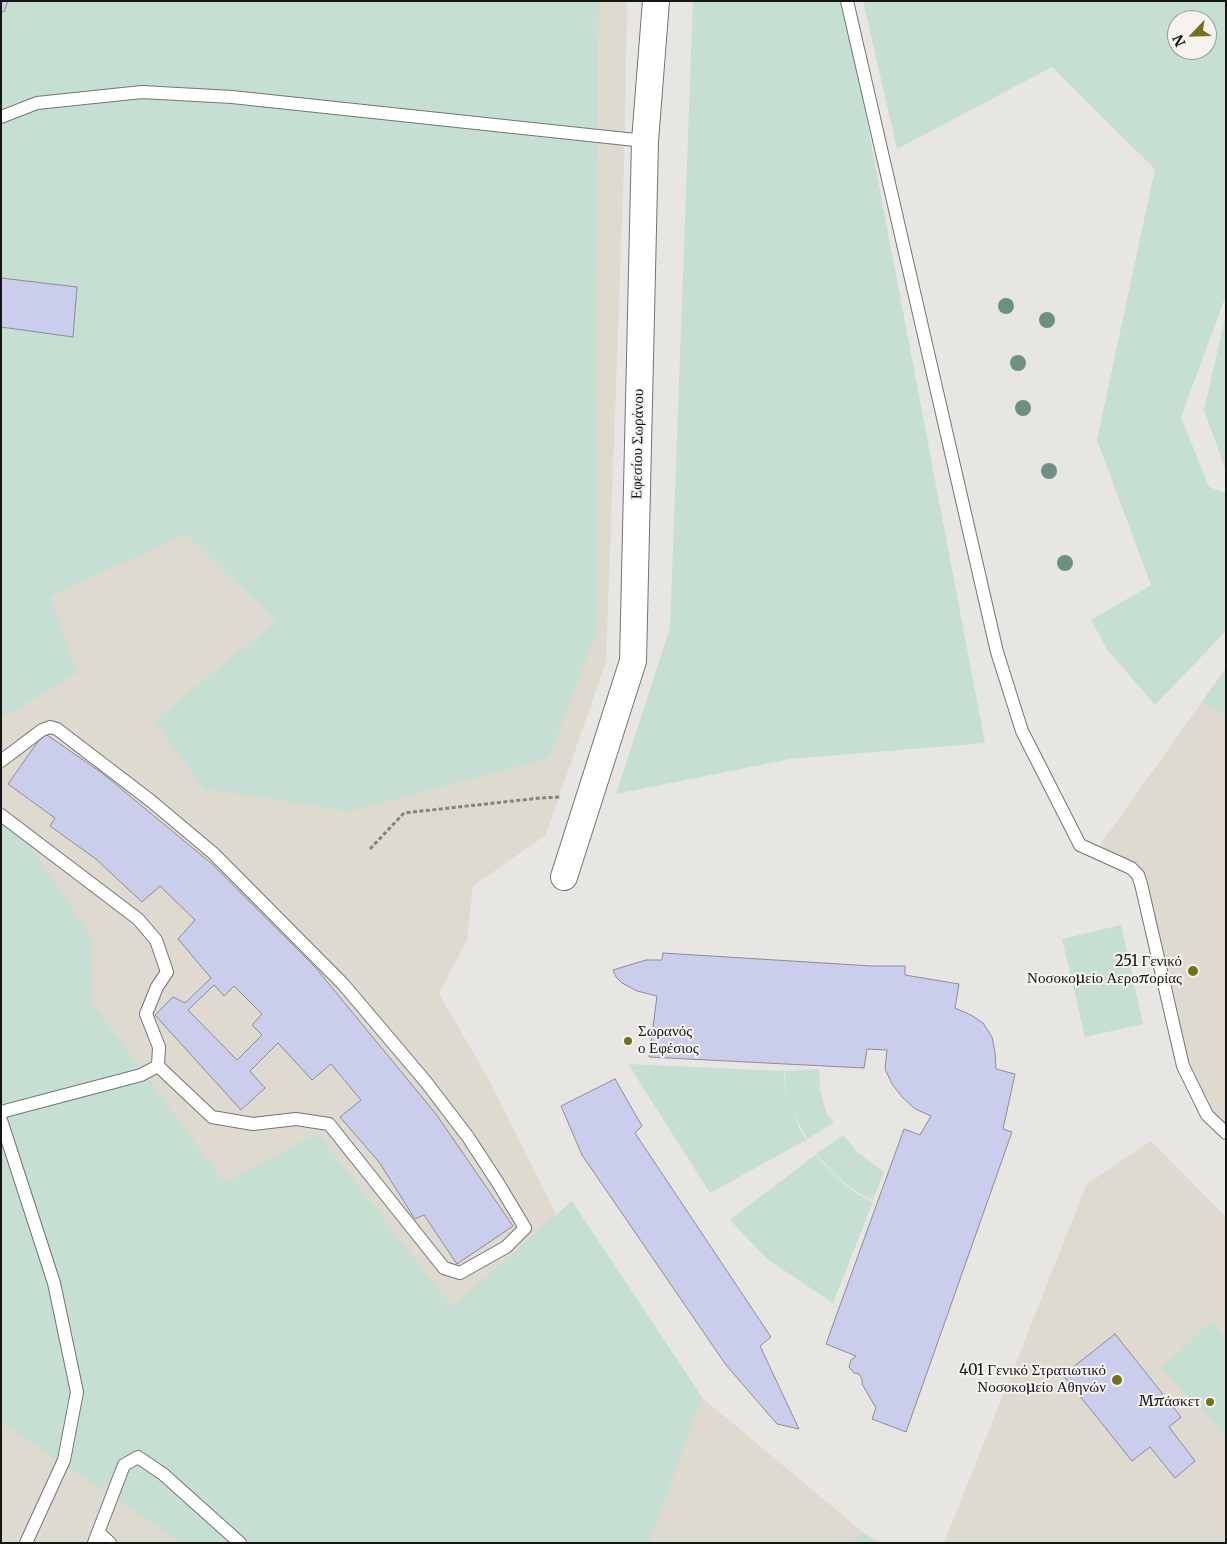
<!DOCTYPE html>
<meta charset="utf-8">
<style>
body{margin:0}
#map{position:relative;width:1227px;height:1544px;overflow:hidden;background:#e7e6e3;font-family:Merriweather,serif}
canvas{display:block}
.frame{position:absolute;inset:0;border:2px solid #151514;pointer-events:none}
.north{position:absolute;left:1167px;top:10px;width:50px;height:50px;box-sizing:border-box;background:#f5f3f0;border:1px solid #9b9a98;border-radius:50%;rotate:246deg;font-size:14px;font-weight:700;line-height:20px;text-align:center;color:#151514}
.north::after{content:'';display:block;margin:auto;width:18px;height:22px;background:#747216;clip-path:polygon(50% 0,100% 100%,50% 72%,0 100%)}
</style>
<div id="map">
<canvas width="1227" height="1544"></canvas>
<div class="frame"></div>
<div class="north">N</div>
</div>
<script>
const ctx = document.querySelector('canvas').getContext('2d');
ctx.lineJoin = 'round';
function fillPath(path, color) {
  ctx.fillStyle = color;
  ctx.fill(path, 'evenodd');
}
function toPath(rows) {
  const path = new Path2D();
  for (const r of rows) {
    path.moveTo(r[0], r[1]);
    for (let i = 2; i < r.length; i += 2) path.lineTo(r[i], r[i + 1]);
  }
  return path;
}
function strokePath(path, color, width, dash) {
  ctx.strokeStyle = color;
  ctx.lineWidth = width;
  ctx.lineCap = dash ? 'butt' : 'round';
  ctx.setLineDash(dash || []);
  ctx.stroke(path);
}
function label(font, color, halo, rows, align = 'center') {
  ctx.font = font + ' Merriweather,serif';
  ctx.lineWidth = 4;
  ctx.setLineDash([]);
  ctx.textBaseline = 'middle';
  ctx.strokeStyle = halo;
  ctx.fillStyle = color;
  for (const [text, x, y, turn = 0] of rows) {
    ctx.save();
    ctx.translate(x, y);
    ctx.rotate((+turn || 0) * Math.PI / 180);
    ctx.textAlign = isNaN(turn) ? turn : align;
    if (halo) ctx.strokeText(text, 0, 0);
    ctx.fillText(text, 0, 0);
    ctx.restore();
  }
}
const built = toPath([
 [1,1,627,1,624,168,606,661,546,835,473,886,467,940,439,994,488,1078,609,1320,876,1543,1,1543],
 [1226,668,1226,1133,1183,1066,1138,875,1095,852],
 [1151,1141,1226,1217,1226,1543,944,1543,1087,1184]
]);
const green = toPath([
 [1,1,599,1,596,290,597,630,549,758,351,811,204,789,154,721,276,621,186,534,50,596,77,673,1,718],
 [693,1,844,1,985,743,790,759,616,794,670,628],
 [863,1,1226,1,1226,295,1181,417,1209,487,1226,493,1226,631,1155,705,1107,649,1091,620,1151,585,1097,440,1155,169,1052,67,897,149],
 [1177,20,1207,20,1207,50,1177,50],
 [1226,314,1226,471,1204,410],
 [1226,668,1226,715,1202,702],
 [1,803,91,936,92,1003,225,1183,317,1133,452,1307,572,1201,702,1397,649,1543,182,1543,1,1423],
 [1121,925,1143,1024,1085,1037,1062,939],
 [628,1064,784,1071,785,1089,799,1128,806,1140,710,1193],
 [819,1069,820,1089,823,1101,827,1114,834,1123,807,1139,793,1112,786,1090,785,1071],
 [843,1135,858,1153,884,1172,873,1200,857,1192,837,1177,816,1154],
 [815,1155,837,1178,856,1193,873,1202,833,1303,767,1259,730,1220],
 [1211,1322,1226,1338,1226,1437,1162,1368],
 [861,1533,878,1540,881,1543,849,1543]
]);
const building = toPath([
 [1,1,8,1,4,12,1,11,1,1],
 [1,278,77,287,73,337,1,327,1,278],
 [44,733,102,773,212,864,315,967,436,1114,513,1226,457,1264,424,1215,415,1219,379,1162,340,1117,361,1100,331,1064,312,1080,278,1043,250,1071,265,1088,241,1110,155,1015,173,997,185,1003,211,978,178,939,195,920,160,886,142,902,96,859,50,826,55,818,8,784,44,733],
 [214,985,224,996,234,986,262,1014,252,1025,262,1035,237,1060,188,1010,214,985],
 [663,953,872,966,905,966,905,975,959,984,955,1008,971,1015,983,1023,992,1037,995,1052,996,1069,1015,1074,1003,1129,1012,1132,906,1432,872,1419,876,1408,862,1384,862,1379,859,1374,854,1373,849,1367,851,1360,856,1356,826,1344,904,1129,920,1135,931,1116,915,1109,903,1098,892,1084,885,1069,887,1050,867,1049,864,1068,649,1057,657,996,637,991,622,983,616,977,613,970,646,960,662,960,663,953],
 [615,1079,642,1126,635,1133,771,1337,760,1346,799,1429,777,1424,726,1365,582,1155,561,1106,615,1079],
 [1115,1334,1181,1417,1169,1427,1195,1461,1175,1478,1150,1447,1132,1461,1063,1375,1115,1334]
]);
const path = toPath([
 [370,849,404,813,540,798,561,797]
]);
const lane = toPath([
 [847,1,997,652,1022,731,1080,845,1131,868,1138,875,1141,884,1183,1066,1207,1115,1226,1133],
 [1,117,37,103,142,92,232,97,645,141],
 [1,761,42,730,50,727,57,729,151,801,213,853,343,984,426,1082,468,1137,498,1183,525,1228,506,1247,460,1273,444,1268,329,1124,296,1119,253,1124,212,1117,158,1066],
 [1,815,138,919,156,940,167,972,157,987,146,1014,159,1047,158,1066],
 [1,1112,141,1075,158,1066],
 [1,1120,54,1283,77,1392,64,1460,26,1543],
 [99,1533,110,1543],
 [94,1543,124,1465,138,1457,163,1474,240,1543]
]);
const street = toPath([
 [564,877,633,661,645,141,656,1]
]);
const trees = [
 [1006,306],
 [1047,320],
 [1018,363],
 [1023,408],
 [1049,471],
 [1065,563]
];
const markers = [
 [1193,971,6,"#747216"],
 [628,1041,5,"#747216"],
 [1117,1380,6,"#747216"],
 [1210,1402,5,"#747216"]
];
const streetNames = [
 ["Εφεσίου Σωράνου",638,444,-89]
];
const poiNames = [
 ["251 Γενικό",1182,962],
 ["Νοσοκομείο Αεροπορίας",1182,979],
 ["Σωρανός",638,1032,"left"],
 ["ο Εφέσιος",638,1049,"left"],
 ["401 Γενικό Στρατιωτικό",1106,1371],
 ["Νοσοκομείο Αθηνών",1106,1388],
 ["Μπάσκετ",1200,1402]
];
fillPath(built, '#dedacf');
fillPath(green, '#c5dfd3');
fillPath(building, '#cacdec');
strokePath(building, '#8d8d90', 1);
strokePath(lane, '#757471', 14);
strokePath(street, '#757471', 28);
strokePath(path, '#848381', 3, [4, 2.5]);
strokePath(lane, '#fff', 12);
strokePath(street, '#fff', 26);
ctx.fillStyle = '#6c9183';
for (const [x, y] of trees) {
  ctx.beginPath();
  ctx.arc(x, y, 8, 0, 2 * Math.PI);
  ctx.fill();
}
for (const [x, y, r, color] of markers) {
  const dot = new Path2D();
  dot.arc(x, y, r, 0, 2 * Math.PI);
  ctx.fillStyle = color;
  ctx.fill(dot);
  strokePath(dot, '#f5f3f0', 2);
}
label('15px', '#151514', '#f5f3f0', streetNames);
label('15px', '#151514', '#f5f3f0', poiNames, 'right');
</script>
